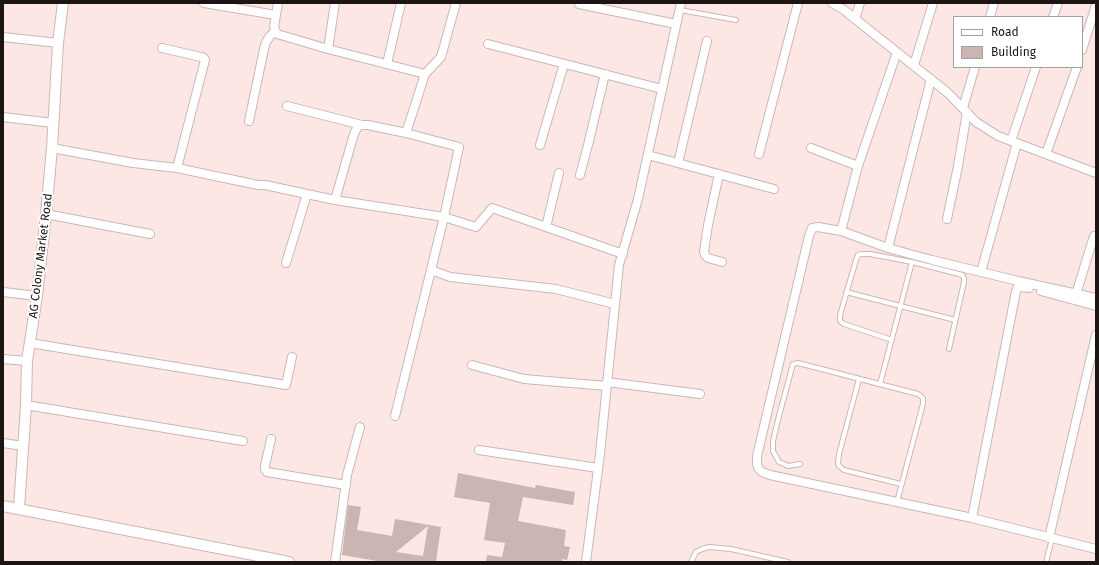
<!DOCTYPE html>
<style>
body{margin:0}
#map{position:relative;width:1099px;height:565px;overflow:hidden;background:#fce7e4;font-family:"Fira Sans",sans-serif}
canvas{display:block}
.frame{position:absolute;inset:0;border:4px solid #1c1514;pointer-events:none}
.legend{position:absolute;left:953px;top:16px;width:130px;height:52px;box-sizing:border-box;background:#fff;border:1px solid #a4a1a1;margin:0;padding:5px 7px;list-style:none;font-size:12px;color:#1c1514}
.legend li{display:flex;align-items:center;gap:8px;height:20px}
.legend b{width:20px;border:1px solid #a4a1a1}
</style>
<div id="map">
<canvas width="1099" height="565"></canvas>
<div class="frame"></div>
<ul class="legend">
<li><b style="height:5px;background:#fff"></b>Road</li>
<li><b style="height:11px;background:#cab5b3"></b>Building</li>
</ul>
</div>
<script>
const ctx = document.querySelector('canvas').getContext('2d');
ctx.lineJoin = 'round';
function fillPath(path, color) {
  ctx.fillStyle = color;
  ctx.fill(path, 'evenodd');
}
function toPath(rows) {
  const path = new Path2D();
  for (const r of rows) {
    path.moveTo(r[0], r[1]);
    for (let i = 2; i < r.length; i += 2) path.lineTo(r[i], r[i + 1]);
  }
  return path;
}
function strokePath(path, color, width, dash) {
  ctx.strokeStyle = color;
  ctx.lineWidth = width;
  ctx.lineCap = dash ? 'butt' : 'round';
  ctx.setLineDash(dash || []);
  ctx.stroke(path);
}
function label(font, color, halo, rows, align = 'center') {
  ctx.font = font + ' "Fira Sans",sans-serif';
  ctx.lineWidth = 4;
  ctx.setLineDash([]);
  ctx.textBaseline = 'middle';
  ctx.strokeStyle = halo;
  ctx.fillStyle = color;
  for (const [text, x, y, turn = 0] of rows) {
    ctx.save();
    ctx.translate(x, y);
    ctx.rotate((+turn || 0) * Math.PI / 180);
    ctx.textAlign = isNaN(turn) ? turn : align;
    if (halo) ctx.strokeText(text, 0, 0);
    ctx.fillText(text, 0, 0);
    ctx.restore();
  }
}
const building = toPath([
 [458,473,535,488,536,485,575,492,573,505,523,497,518,521,566,530,564,546,570,547,567,560,562,559,562,562,486,562,487,555,502,557,505,543,484,540,490,503,454,497],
 [348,505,361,507,357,530,392,536,395,519,441,527,436,562,383,562,342,555],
 [428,526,423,556,396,552]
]);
const service = toPath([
 [680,10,736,20],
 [846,292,955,320],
 [892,340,844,324,840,321,840,315,856,260,858,255,861,254,870,254,912,262,959,274,962,275,964,278,964,282,949,349],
 [859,379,839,454,838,463,839,466,844,470,901,484],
 [880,384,912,262],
 [800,464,788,466,784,464,779,462,773,451,773,441,779,416,793,364,798,363,802,364,918,394,923,398,923,404,897,502],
 [691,562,696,552,702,549,709,547,731,549,788,562],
 [1046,562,1052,539]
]);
const minor = toPath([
 [204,3,276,15],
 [278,3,274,27,277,34,328,49],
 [335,3,328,49,425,74],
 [579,3,579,4,676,24],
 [832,3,844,10,948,93,976,122,998,136,1096,173],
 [990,17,994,3],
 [1053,17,1058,3],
 [855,19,860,3],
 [3,37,58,43],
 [488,44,662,89],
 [162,48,201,57,204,58,205,60,177,168],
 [1082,50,1096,5],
 [387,64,401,3],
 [914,65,933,3],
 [287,106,362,125],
 [963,108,975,67],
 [3,117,53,123],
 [249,121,264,49,266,42,270,36,275,31],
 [1011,141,1036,67],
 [540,145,564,64],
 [52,148,133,163,177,168,258,185,265,185,335,200,444,217,476,227,492,208,623,254],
 [811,148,858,166],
 [759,154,798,3],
 [1046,154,1077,67],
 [648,155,774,189],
 [678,163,707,41],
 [719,174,708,225,704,251,705,255,708,258,722,262],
 [580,175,588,145,605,74],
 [335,200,354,134,358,126,362,125,368,125,406,133],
 [46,214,150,234],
 [947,219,958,166,967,112],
 [546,227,559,173],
 [841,231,858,166,897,52],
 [888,248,931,79],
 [286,263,307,194],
 [431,270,450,277,556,289,615,304],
 [981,272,1017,143],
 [1041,291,1096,306],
 [3,292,37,296],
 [1076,294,1094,236],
 [1096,298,1018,281,932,260,888,248,841,231,818,227,812,228,809,236,757,456,757,463,758,468,762,472,770,475,972,518,1096,549],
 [30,343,286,385,292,357],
 [3,359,27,361],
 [472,365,524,379,607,386],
 [607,382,700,394],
 [26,405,243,441],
 [395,416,444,217,459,147,406,133,425,74,441,57,456,3],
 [271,439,265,466,265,469,267,472,346,485],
 [3,443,23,446],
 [479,450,598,468],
 [972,518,1016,291,1018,287,1020,287,1029,288],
 [1049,538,1096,335],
 [335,562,347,475,360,427],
 [586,562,600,454,619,265,638,199,681,3]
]);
const tertiary = toPath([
 [3,506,289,562],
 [19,508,26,405,27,361,37,296,46,214,52,148,58,43,63,3]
]);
const streetNames = [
 ["AG Colony Market Road",41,256,-83]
];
fillPath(building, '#cab5b3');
strokePath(service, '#ccb7b5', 6);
strokePath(minor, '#ccb7b5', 10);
strokePath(tertiary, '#ccb7b5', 12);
strokePath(service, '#fff', 4);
strokePath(minor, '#fff', 8);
strokePath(tertiary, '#fff', 10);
label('12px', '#1c1514', '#fff', streetNames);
</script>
